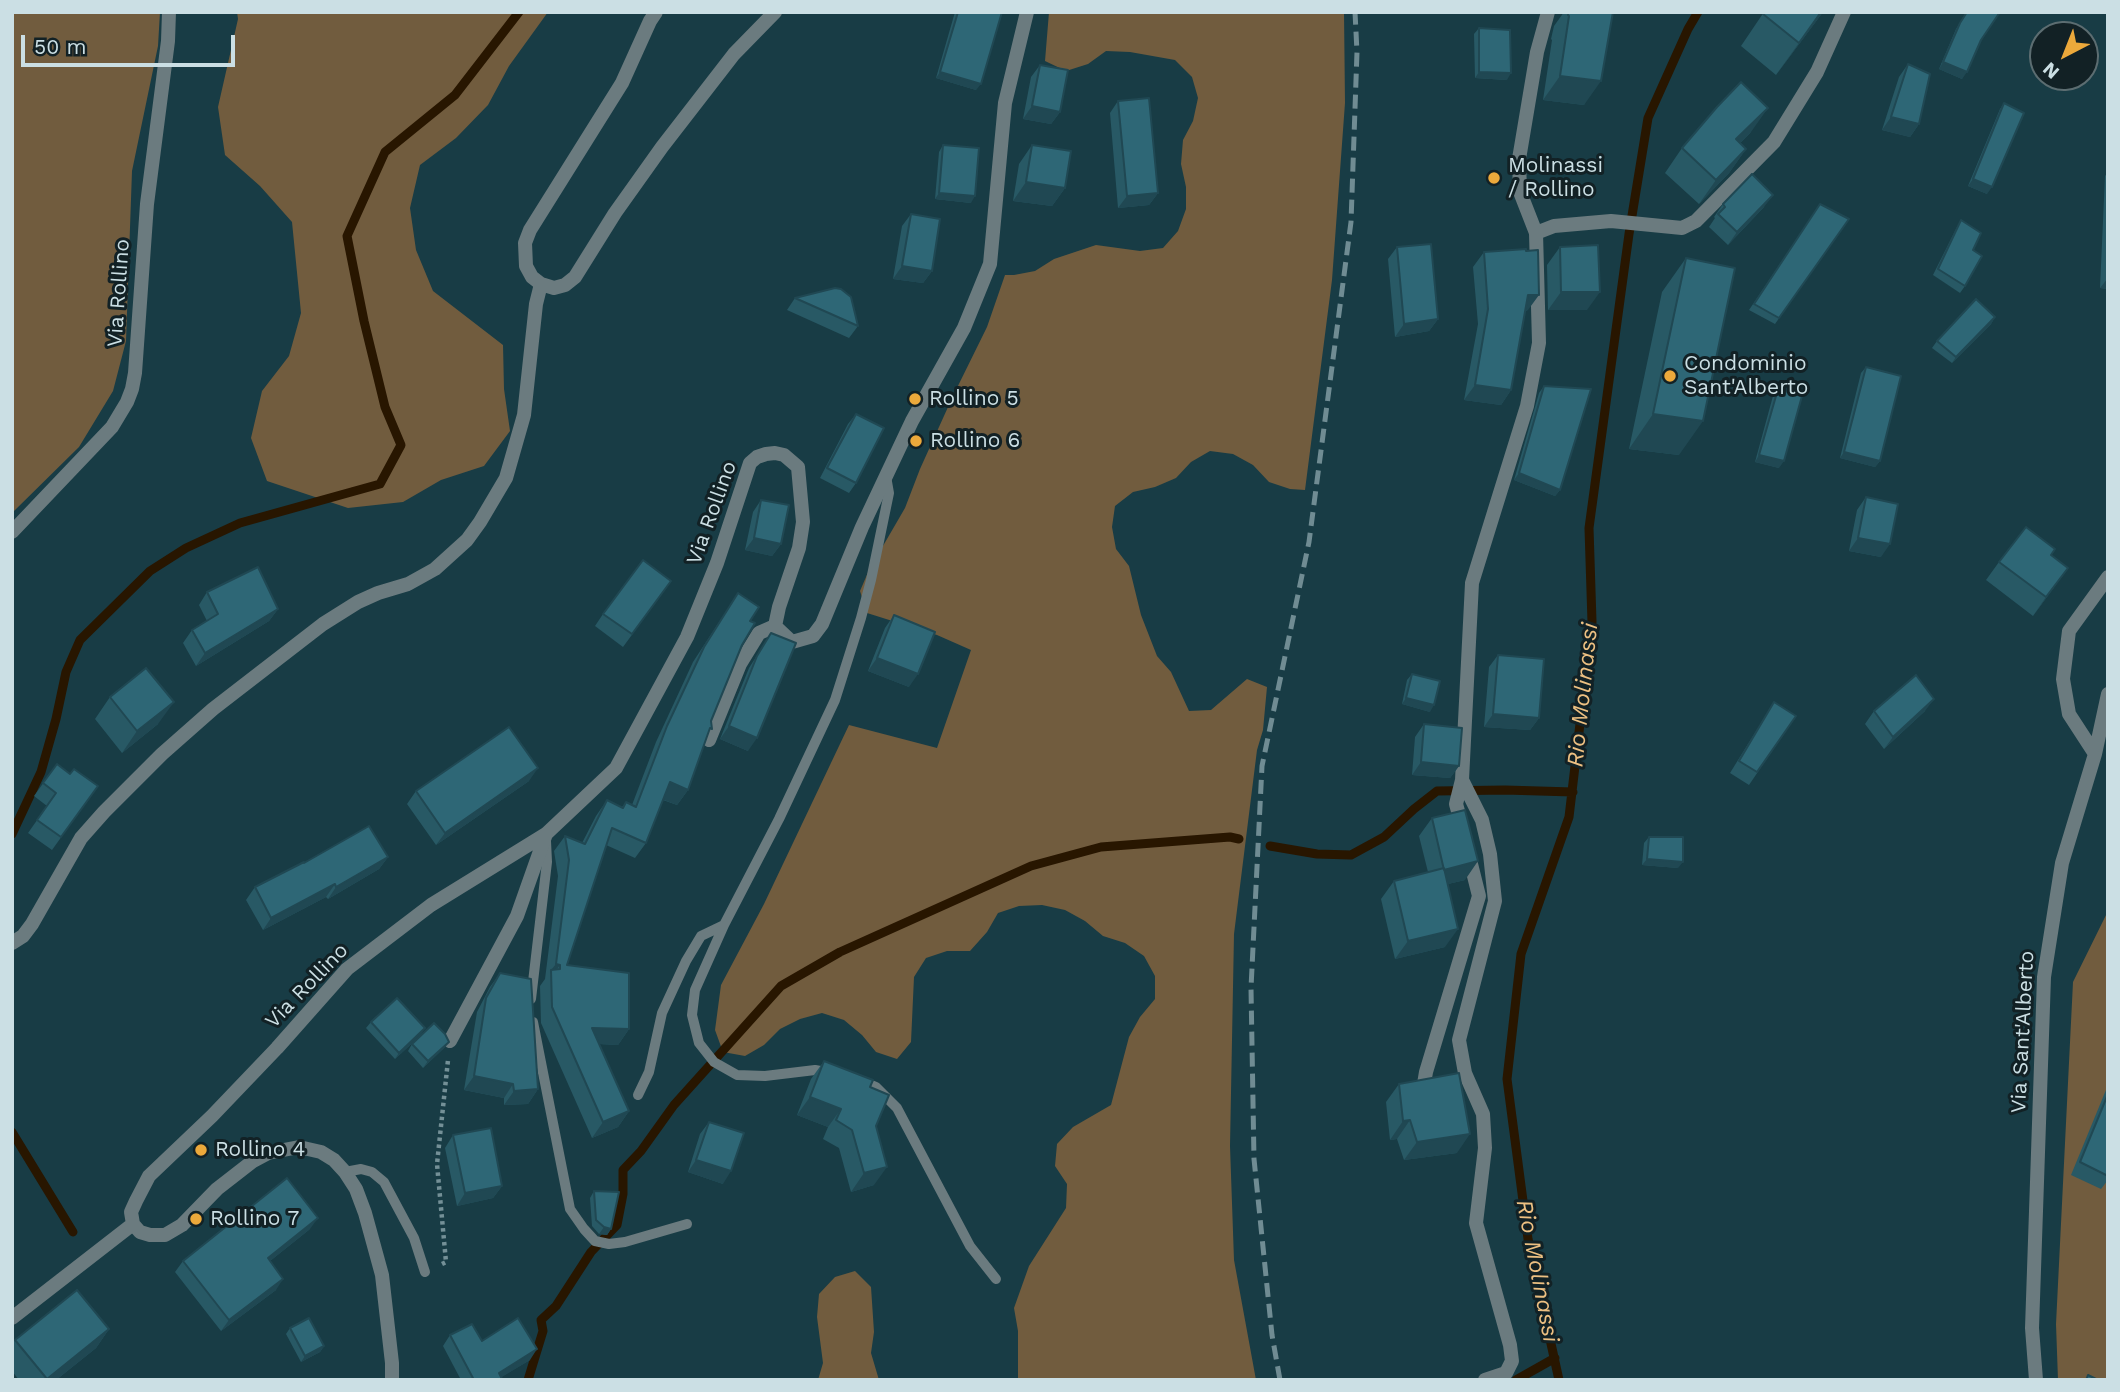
<!DOCTYPE html>
<style>
body{margin:0}
#map{position:relative;width:2120px;height:1392px;overflow:hidden;background:#183c45;font-family:"Work Sans",sans-serif}
canvas{display:block}
.frame{position:absolute;inset:0;border:14px solid #cbdfe4;pointer-events:none}
.north{position:absolute;left:2029px;top:21px;width:70px;height:70px;box-sizing:border-box;background:#122125;border:2px solid #5c6d71;border-radius:50%;rotate:222deg;font-size:19px;font-weight:700;line-height:28px;text-align:center;color:#cbdfe4}
.north::after{content:'';display:block;margin:auto;width:24px;height:32px;background:#eca93b;clip-path:polygon(50% 0,100% 100%,50% 72%,0 100%)}
.scale{position:absolute;left:21px;top:35px;width:214px;height:32px;box-sizing:border-box;border:4px solid #cbdfe4;border-top:0;padding-left:9px;font-size:21px;line-height:24px;white-space:nowrap;color:#cbdfe4;-webkit-text-stroke:5px #122125;paint-order:stroke}
</style>
<div id="map">
<canvas width="2120" height="1392"></canvas>
<div class="frame"></div>
<div class="north">N</div>
<div class="scale">50 m</div>
</div>
<script>
const ctx = document.querySelector('canvas').getContext('2d');
ctx.lineJoin = 'round';
function fillPath(path, color) {
  ctx.fillStyle = color;
  ctx.fill(path, 'evenodd');
}
function toPath(rows) {
  const path = new Path2D();
  for (const r of rows) {
    path.moveTo(r[0], r[1]);
    for (let i = 2; i < r.length; i += 2) path.lineTo(r[i], r[i + 1]);
  }
  return path;
}
function strokePath(path, color, width, dash) {
  ctx.strokeStyle = color;
  ctx.lineWidth = width;
  ctx.lineCap = dash ? 'butt' : 'round';
  ctx.setLineDash(dash || []);
  ctx.stroke(path);
}
function label(font, color, halo, rows, align = 'center') {
  ctx.font = font + ' "Work Sans",sans-serif';
  ctx.lineWidth = 6;
  ctx.setLineDash([]);
  ctx.textBaseline = 'middle';
  ctx.strokeStyle = halo;
  ctx.fillStyle = color;
  for (const [text, x, y, turn = 0] of rows) {
    ctx.save();
    ctx.translate(x, y);
    ctx.rotate((+turn || 0) * Math.PI / 180);
    ctx.textAlign = isNaN(turn) ? turn : align;
    if (halo) ctx.strokeText(text, 0, 0);
    ctx.fillText(text, 0, 0);
    ctx.restore();
  }
}
const green = toPath([
 [12,12,160,12,158,46,132,171,126,341,113,391,79,447,12,513],
 [237,12,548,12,509,66,488,105,456,138,420,165,410,208,416,250,433,291,503,345,504,389,510,431,484,466,441,480,403,502,348,508,267,481,251,438,262,391,289,356,301,313,292,222,260,186,225,155,218,107,238,19],
 [1049,12,1344,12,1345,103,1332,280,1305,490,1290,489,1269,482,1253,465,1233,454,1210,451,1191,462,1176,478,1155,487,1133,492,1115,506,1112,527,1116,549,1129,566,1141,615,1157,656,1171,672,1189,711,1211,710,1247,679,1267,687,1263,730,1257,750,1234,934,1230,1146,1234,1260,1256,1380,1018,1380,1018,1331,1014,1308,1029,1266,1066,1208,1067,1184,1055,1166,1057,1144,1073,1127,1111,1105,1129,1037,1140,1017,1155,999,1155,976,1144,956,1125,943,1103,936,1085,921,1065,910,1042,905,1019,906,998,913,987,932,970,951,947,951,926,958,914,977,911,1042,897,1059,876,1052,862,1035,844,1020,822,1013,800,1019,780,1029,764,1045,745,1056,723,1052,715,1030,721,985,764,904,849,725,937,748,971,650,937,635,867,613,860,591,869,570,905,508,920,469,953,396,987,327,1005,275,1014,275,1035,271,1054,259,1096,245,1140,251,1163,248,1178,231,1186,209,1186,187,1181,164,1183,140,1193,121,1198,98,1192,77,1175,60,1130,52,1106,51,1088,64,1066,71,1045,61],
 [2108,911,2108,1380,2058,1380,2056,1324,2073,982],
 [855,1271,871,1287,874,1332,871,1353,879,1380,818,1380,823,1363,817,1317,819,1294,835,1277]
]);
const stream = toPath([
 [12,834,41,772,56,719,66,672,80,640,150,571,186,548,240,523,380,484,401,445,385,407,364,321,347,236,385,152,455,95,519,12],
 [1270,846,1317,854,1351,855,1384,837,1414,809,1437,791,1505,790,1573,792],
 [12,1132,73,1232],
 [528,1380,543,1331,541,1320,556,1306,591,1252,617,1225,623,1194,623,1170,641,1151,674,1105,781,986,840,952,1031,866,1101,847,1230,837,1239,839],
 [1516,1380,1555,1358],
 [1559,1380,1528,1239,1507,1079,1521,954,1569,817,1592,622,1589,528,1629,234,1648,118,1688,29,1698,12]
]);
const path = toPath([
 [442,1264,446,1262,437,1164,448,1060]
]);
const service = toPath([
 [531,999,547,862,546,841],
 [533,1022,570,1209,584,1229,595,1241,609,1244,625,1242,687,1224],
 [831,1073,815,1070,765,1076,737,1075,714,1062,699,1043,692,1015,695,990,724,925,779,819,835,700,861,618,871,580,889,493,886,476],
 [860,1080,876,1087,897,1108,970,1246,996,1279],
 [638,1095,649,1072,662,1013,686,961,701,936,724,925],
 [345,1172,361,1169,372,1172,384,1182,414,1238,425,1272]
]);
const minor = toPath([
 [656,12,650,21,622,83,530,230,525,243,526,266,532,277,541,284,554,288,565,285,575,277,615,213,662,147,734,54,775,12],
 [1548,12,1537,52,1519,159,1520,192,1536,233,1554,226,1611,221,1682,228,1696,221,1774,142,1817,72,1844,12],
 [12,532,112,427,127,402,132,389,135,373,147,204,168,41,169,12],
 [709,740,740,664,759,633,775,626],
 [2095,754,2069,714,2063,679,2069,631,2108,577],
 [1462,780,1456,804,1463,829],
 [12,943,23,936,32,924,81,838,104,812,162,754,213,709,323,624,358,602,378,593,408,584,435,569,467,540,480,522,506,478,524,415,536,304,541,284],
 [450,1041,517,916,546,834],
 [1424,1084,1426,1072,1479,896,1468,852],
 [12,1318,133,1224],
 [392,1380,392,1363,382,1275,365,1213,356,1189,345,1172,334,1160,321,1152,299,1147,268,1153,253,1161,217,1189,182,1225,165,1235,150,1235,140,1232,133,1224,131,1212,136,1201,149,1176,212,1116,277,1048,347,969,431,905,546,834,616,768,687,637,717,563,750,463,757,457,766,454,775,453,784,455,798,467,803,522,799,548,779,607,775,626,792,642,813,636,822,624,862,527,912,421,964,328,990,264,1005,103,1027,12],
 [1485,1380,1506,1373,1512,1361,1510,1345,1476,1223,1485,1148,1483,1114,1465,1073,1459,1040,1495,901,1490,854,1482,820,1462,780,1472,583,1527,406,1539,343,1536,233],
 [2036,1380,2032,1328,2044,977,2062,863,2095,754,2108,694]
]);
const rail = toPath([
 [1280,1380,1272,1335,1254,1159,1251,988,1262,766,1309,542,1351,222,1357,52,1355,12]
]);
const wall = toPath([
 [955,12,1002,12,976,90,936,78],
 [1564,12,1613,12,1584,105,1543,100,1552,40,1551,39,1554,26],
 [1764,12,1823,12,1776,75,1741,46],
 [1967,12,1981,40,1962,79,1939,69,1956,29],
 [1479,28,1507,80,1475,78,1474,34],
 [1908,64,1919,124,1910,137,1882,130,1899,77],
 [1040,65,1060,112,1051,124,1023,119,1031,77],
 [1118,101,1158,193,1149,205,1118,208,1110,113],
 [2004,103,1987,194,1968,186,2000,109],
 [1751,132,1740,143,1746,149,1729,173,1699,204,1665,173,1682,148],
 [943,145,971,203,935,199,939,152],
 [1032,145,1065,188,1052,206,1013,201,1019,164],
 [2108,172,2108,289,2100,288,2105,176],
 [1723,204,1764,207,1728,245,1709,227,1715,218,1714,217],
 [1820,204,1810,274,1775,324,1749,310],
 [911,214,932,271,923,283,893,279,902,226],
 [1961,220,1973,250,1965,286,1960,293,1933,275,1957,227],
 [1397,247,1438,319,1429,331,1395,337,1388,259],
 [1560,247,1587,310,1548,310,1547,265],
 [1484,252,1528,310,1525,311,1511,390,1501,405,1464,400,1478,324,1473,267],
 [1686,258,1679,455,1629,449,1662,292],
 [795,298,858,326,849,338,787,310],
 [1995,317,1991,324,1952,363,1932,348,1937,341],
 [1866,367,1880,461,1875,467,1840,458,1861,373],
 [1544,386,1560,490,1555,496,1514,480,1539,393],
 [1778,389,1779,468,1755,462,1773,396],
 [856,414,856,483,849,493,820,478,848,424],
 [1866,497,1881,557,1849,551,1857,510],
 [761,500,781,544,772,556,745,550,753,512],
 [2051,555,2055,586,2033,616,1986,580,1999,562],
 [207,592,278,609,269,621,196,666,183,643,192,630,207,621,199,605],
 [738,593,750,621,742,645,711,721,707,737,688,790,677,805,663,800,646,843,635,858,606,845,567,965,629,1029,618,1045,599,1044,629,1111,618,1127,592,1138,541,1023,540,986,545,979,558,876,554,851,565,836,582,843,596,816,607,800,622,807,626,802,632,805,656,742,693,662],
 [662,594,623,647,595,626,603,614],
 [894,615,909,687,868,671,885,628],
 [771,633,748,751,720,739,749,668],
 [1498,655,1539,718,1530,730,1484,727,1489,667],
 [1412,674,1430,712,1402,704,1407,680],
 [110,697,158,724,122,753,95,719],
 [1774,702,1796,716,1749,785,1730,773],
 [1874,711,1925,711,1884,749,1865,724],
 [1424,724,1459,766,1450,778,1412,775,1415,737],
 [57,764,70,774,98,786,52,850,28,833,47,806,34,796],
 [529,781,436,845,407,804,416,791],
 [1432,818,1465,880,1448,884,1445,947,1395,959,1381,899,1394,881,1428,872,1419,836],
 [1649,837,1678,868,1642,865,1644,843],
 [388,857,379,869,328,899,326,897,263,930,246,900,255,887,304,863],
 [500,973,538,1089,528,1104,504,1105,504,1098,464,1090,477,1012,490,987],
 [371,1022,421,1035,395,1059,366,1028],
 [449,1042,444,1048,423,1068,408,1051,412,1044],
 [824,1061,870,1087,876,1126,874,1185,851,1192,839,1148,823,1139,828,1127,797,1115,811,1079],
 [1399,1084,1457,1153,1404,1160,1397,1139,1390,1140,1386,1102],
 [2108,1085,2108,1180,2101,1189,2071,1175],
 [709,1122,723,1184,688,1172,700,1134],
 [453,1135,502,1186,493,1198,457,1206,445,1148],
 [594,1191,611,1229,607,1235,599,1234,592,1226,590,1198],
 [310,1229,270,1261,276,1290,221,1331,175,1272,183,1261],
 [290,1328,324,1346,320,1352,301,1362,286,1334],
 [109,1329,96,1348,56,1380,19,1380,12,1371,12,1344,15,1340],
 [450,1335,482,1341,530,1360,501,1377,501,1380,461,1380,443,1346]
]);
const shadedWall = toPath([
 [1821,12,1823,12,1776,75,1799,43],
 [1943,62,1967,72,1962,79,1939,69],
 [940,72,981,84,976,90,936,78],
 [1479,72,1511,73,1507,80,1475,78],
 [1560,76,1601,81,1584,105,1543,100],
 [1032,106,1060,112,1051,124,1023,119],
 [1768,108,1751,132,1719,163,1736,139],
 [1891,117,1919,124,1910,137,1882,130],
 [1746,149,1729,173,1699,204,1716,180],
 [1973,179,1992,187,1987,194,1968,186],
 [1026,182,1065,188,1052,206,1013,201],
 [939,193,975,196,971,203,935,199],
 [1158,193,1149,205,1118,208,1127,196],
 [1773,195,1764,207,1728,245,1737,232],
 [902,266,932,271,923,283,893,279],
 [2108,278,2108,289,2100,288],
 [1561,292,1600,292,1587,310,1548,310],
 [1528,295,1539,295,1528,310,1517,311],
 [1995,317,1991,324,1952,363,1956,357],
 [1438,319,1429,331,1395,337,1404,324],
 [1475,385,1511,390,1501,405,1464,400],
 [1653,414,1703,421,1679,455,1629,449],
 [1844,452,1880,461,1875,467,1840,458],
 [1759,455,1784,461,1779,468,1755,462],
 [1519,473,1560,490,1555,496,1514,480],
 [754,538,781,544,772,556,745,550],
 [1858,538,1890,544,1881,557,1849,551],
 [2068,568,2055,586,2033,616,2046,597],
 [278,609,269,621,196,666,205,653],
 [877,658,918,674,909,687,868,671],
 [1406,698,1434,705,1430,712,1402,704],
 [1934,699,1925,711,1884,749,1893,737],
 [174,702,158,724,122,753,137,731],
 [1493,714,1539,718,1530,730,1484,727],
 [729,726,757,738,748,751,720,739],
 [1421,762,1459,766,1450,778,1412,775],
 [538,768,529,781,436,845,445,833],
 [670,782,688,790,677,805,659,798],
 [388,857,379,869,328,899,336,887],
 [1647,859,1683,862,1678,868,1642,865],
 [1478,861,1465,880,1431,888,1444,870],
 [335,884,326,897,263,930,271,918],
 [1458,929,1445,947,1395,959,1408,941],
 [556,964,560,965,551,977,551,970],
 [425,1028,421,1035,395,1059,399,1053],
 [592,1028,629,1029,618,1045,581,1043],
 [449,1042,444,1048,423,1068,428,1061],
 [474,1076,513,1084,504,1098,464,1090],
 [538,1089,528,1104,504,1105,514,1091],
 [810,1097,841,1109,828,1127,797,1115],
 [629,1111,618,1127,592,1138,603,1122],
 [1410,1120,1397,1139,1390,1140,1403,1121],
 [1470,1134,1457,1153,1404,1160,1417,1142],
 [696,1160,731,1171,723,1184,688,1172],
 [887,1167,874,1185,851,1192,864,1173],
 [502,1186,493,1198,457,1206,465,1193],
 [318,1218,310,1229,260,1269,268,1258],
 [604,1227,611,1229,607,1235,599,1234],
 [283,1279,276,1290,221,1331,229,1320],
 [109,1329,96,1348,56,1380,47,1380],
 [324,1346,320,1352,301,1362,305,1356],
 [537,1349,530,1360,497,1380,499,1373]
]);
const building = toPath([
 [958,12,1002,12,981,84,940,72,958,12],
 [1568,12,1613,12,1601,81,1560,76,1569,16,1568,15,1568,12],
 [1764,12,1821,12,1799,43,1763,14,1764,12],
 [1967,12,2000,12,1981,40,1967,72,1943,62,1960,23,1967,12],
 [1479,28,1510,30,1511,73,1479,72,1479,28],
 [1908,64,1930,74,1919,124,1891,117,1908,64],
 [1040,65,1068,70,1060,112,1032,106,1040,65],
 [1741,82,1768,108,1736,139,1746,149,1716,180,1682,148,1717,107,1741,82],
 [1149,98,1158,193,1127,196,1118,101,1149,98],
 [2004,103,2024,113,1992,187,1973,179,2004,103],
 [943,145,979,148,975,196,939,193,943,145],
 [1032,145,1071,151,1065,188,1026,182,1032,145],
 [1752,174,1773,195,1737,232,1718,214,1725,207,1723,204,1752,174],
 [1820,204,1849,219,1779,318,1754,304,1820,204],
 [911,214,940,219,932,271,902,266,911,214],
 [1961,220,1981,233,1973,250,1982,256,1965,286,1938,269,1961,220],
 [1431,244,1438,319,1404,324,1397,247,1431,244],
 [1598,245,1600,292,1561,292,1560,247,1598,245],
 [1526,249,1526,251,1538,250,1539,295,1528,295,1511,390,1475,385,1488,309,1484,252,1526,249],
 [1686,258,1735,268,1703,421,1653,414,1686,258],
 [835,288,841,289,851,297,858,326,795,298,835,288],
 [1976,299,1995,317,1956,357,1937,341,1976,299],
 [1866,367,1901,376,1880,461,1844,452,1866,367],
 [1544,386,1591,389,1560,490,1519,473,1544,386],
 [1778,389,1802,396,1784,461,1759,455,1778,389],
 [856,414,884,428,856,483,827,468,856,414],
 [1866,497,1898,504,1890,544,1858,538,1866,497],
 [761,500,789,505,781,544,754,538,761,500],
 [2026,527,2055,549,2051,555,2068,568,2046,597,1999,562,2026,527],
 [643,560,671,581,632,634,603,614,643,560],
 [258,567,278,609,205,653,192,630,218,614,207,592,258,567],
 [738,593,759,607,750,621,755,623,742,645,711,721,712,729,710,728,688,790,670,782,646,843,612,828,567,965,629,973,629,1029,592,1028,629,1111,603,1122,552,1007,551,970,560,969,560,965,556,964,569,860,565,836,585,844,607,800,623,808,626,802,636,807,667,726,704,647,738,593],
 [894,615,935,632,918,674,877,658,894,615],
 [771,633,796,643,757,738,729,726,757,656,771,633],
 [1498,655,1544,659,1539,718,1493,714,1498,655],
 [146,668,174,702,137,731,110,697,146,668],
 [1412,674,1440,681,1434,705,1406,698,1412,674],
 [1916,675,1934,699,1893,737,1874,711,1916,675],
 [1774,702,1796,716,1757,772,1739,761,1774,702],
 [1424,724,1462,728,1459,766,1421,762,1424,724],
 [509,727,538,768,445,833,416,791,509,727],
 [57,764,70,774,74,769,98,786,61,837,37,820,56,793,43,783,57,764],
 [1465,810,1478,861,1444,870,1432,818,1465,810],
 [369,826,388,857,336,887,335,884,271,918,255,887,304,862,304,863,369,826],
 [1649,837,1683,837,1683,862,1647,859,1649,837],
 [1444,868,1458,929,1408,941,1394,881,1444,868],
 [500,973,531,979,538,1089,514,1091,513,1084,474,1076,486,998,500,973],
 [397,998,425,1028,399,1053,371,1022,397,998],
 [434,1023,445,1034,449,1042,428,1061,412,1044,434,1023],
 [824,1061,873,1080,870,1087,889,1095,876,1126,887,1167,864,1173,852,1130,836,1120,841,1109,810,1097,824,1061],
 [1459,1073,1470,1134,1417,1142,1410,1120,1403,1121,1399,1084,1459,1073],
 [2108,1094,2108,1176,2080,1162,2108,1094],
 [709,1122,744,1133,731,1171,696,1160,709,1122],
 [491,1128,502,1186,465,1193,453,1135,491,1128],
 [287,1178,318,1218,268,1258,283,1279,229,1320,183,1261,287,1178],
 [594,1191,619,1192,611,1229,604,1227,596,1220,594,1191],
 [77,1290,109,1329,47,1379,15,1340,77,1290],
 [309,1318,324,1346,305,1356,290,1328,309,1318],
 [518,1318,537,1349,499,1373,502,1379,501,1380,474,1380,450,1335,472,1324,482,1341,518,1318],
 [2088,1375,2098,1380,2086,1380,2088,1375]
]);
const markers = [
 [1494,178,7,"#eca93b"],
 [1670,376,7,"#eca93b"],
 [915,399,7,"#eca93b"],
 [916,441,7,"#eca93b"],
 [201,1150,7,"#eca93b"],
 [196,1219,7,"#eca93b"]
];
const poiNames = [
 ["Molinassi",1508,166],
 ["/ Rollino",1508,190],
 ["Condominio",1684,364],
 ["Sant'Alberto",1684,388],
 ["Rollino 5",929,399],
 ["Rollino 6",930,441],
 ["Rollino 4",215,1150],
 ["Rollino 7",210,1219]
];
const streetNames = [
 ["Via Rollino",119,293,-86],
 ["Via Rollino",712,513,-70],
 ["Via Rollino",307,986,-46],
 ["Via Sant'Alberto",2023,1032,-87]
];
const waterNames = [
 ["Rio Molinassi",1583,695,-84],
 ["Rio Molinassi",1537,1271,79]
];
fillPath(green, '#715c3e');
strokePath(stream, '#281600', 9);
strokePath(path, '#749097', 4.5, [3.5, 3.5]);
strokePath(service, '#6b7b7f', 10);
strokePath(minor, '#6b7b7f', 14);
strokePath(rail, '#708c93', 5, [14, 7]);
fillPath(wall, '#285965');
fillPath(shadedWall, '#204853');
fillPath(building, '#2e6776');
strokePath(building, '#204853', 2);
for (const [x, y, r, color] of markers) {
  const dot = new Path2D();
  dot.arc(x, y, r, 0, 2 * Math.PI);
  ctx.fillStyle = color;
  ctx.fill(dot);
  strokePath(dot, '#122125', 2.5);
}
label('21px', '#cbdfe4', '#122125', poiNames, 'left');
label('21px', '#cbdfe4', '#122125', streetNames);
label('italic 23px', '#edc082', '#122125', waterNames);
</script>
